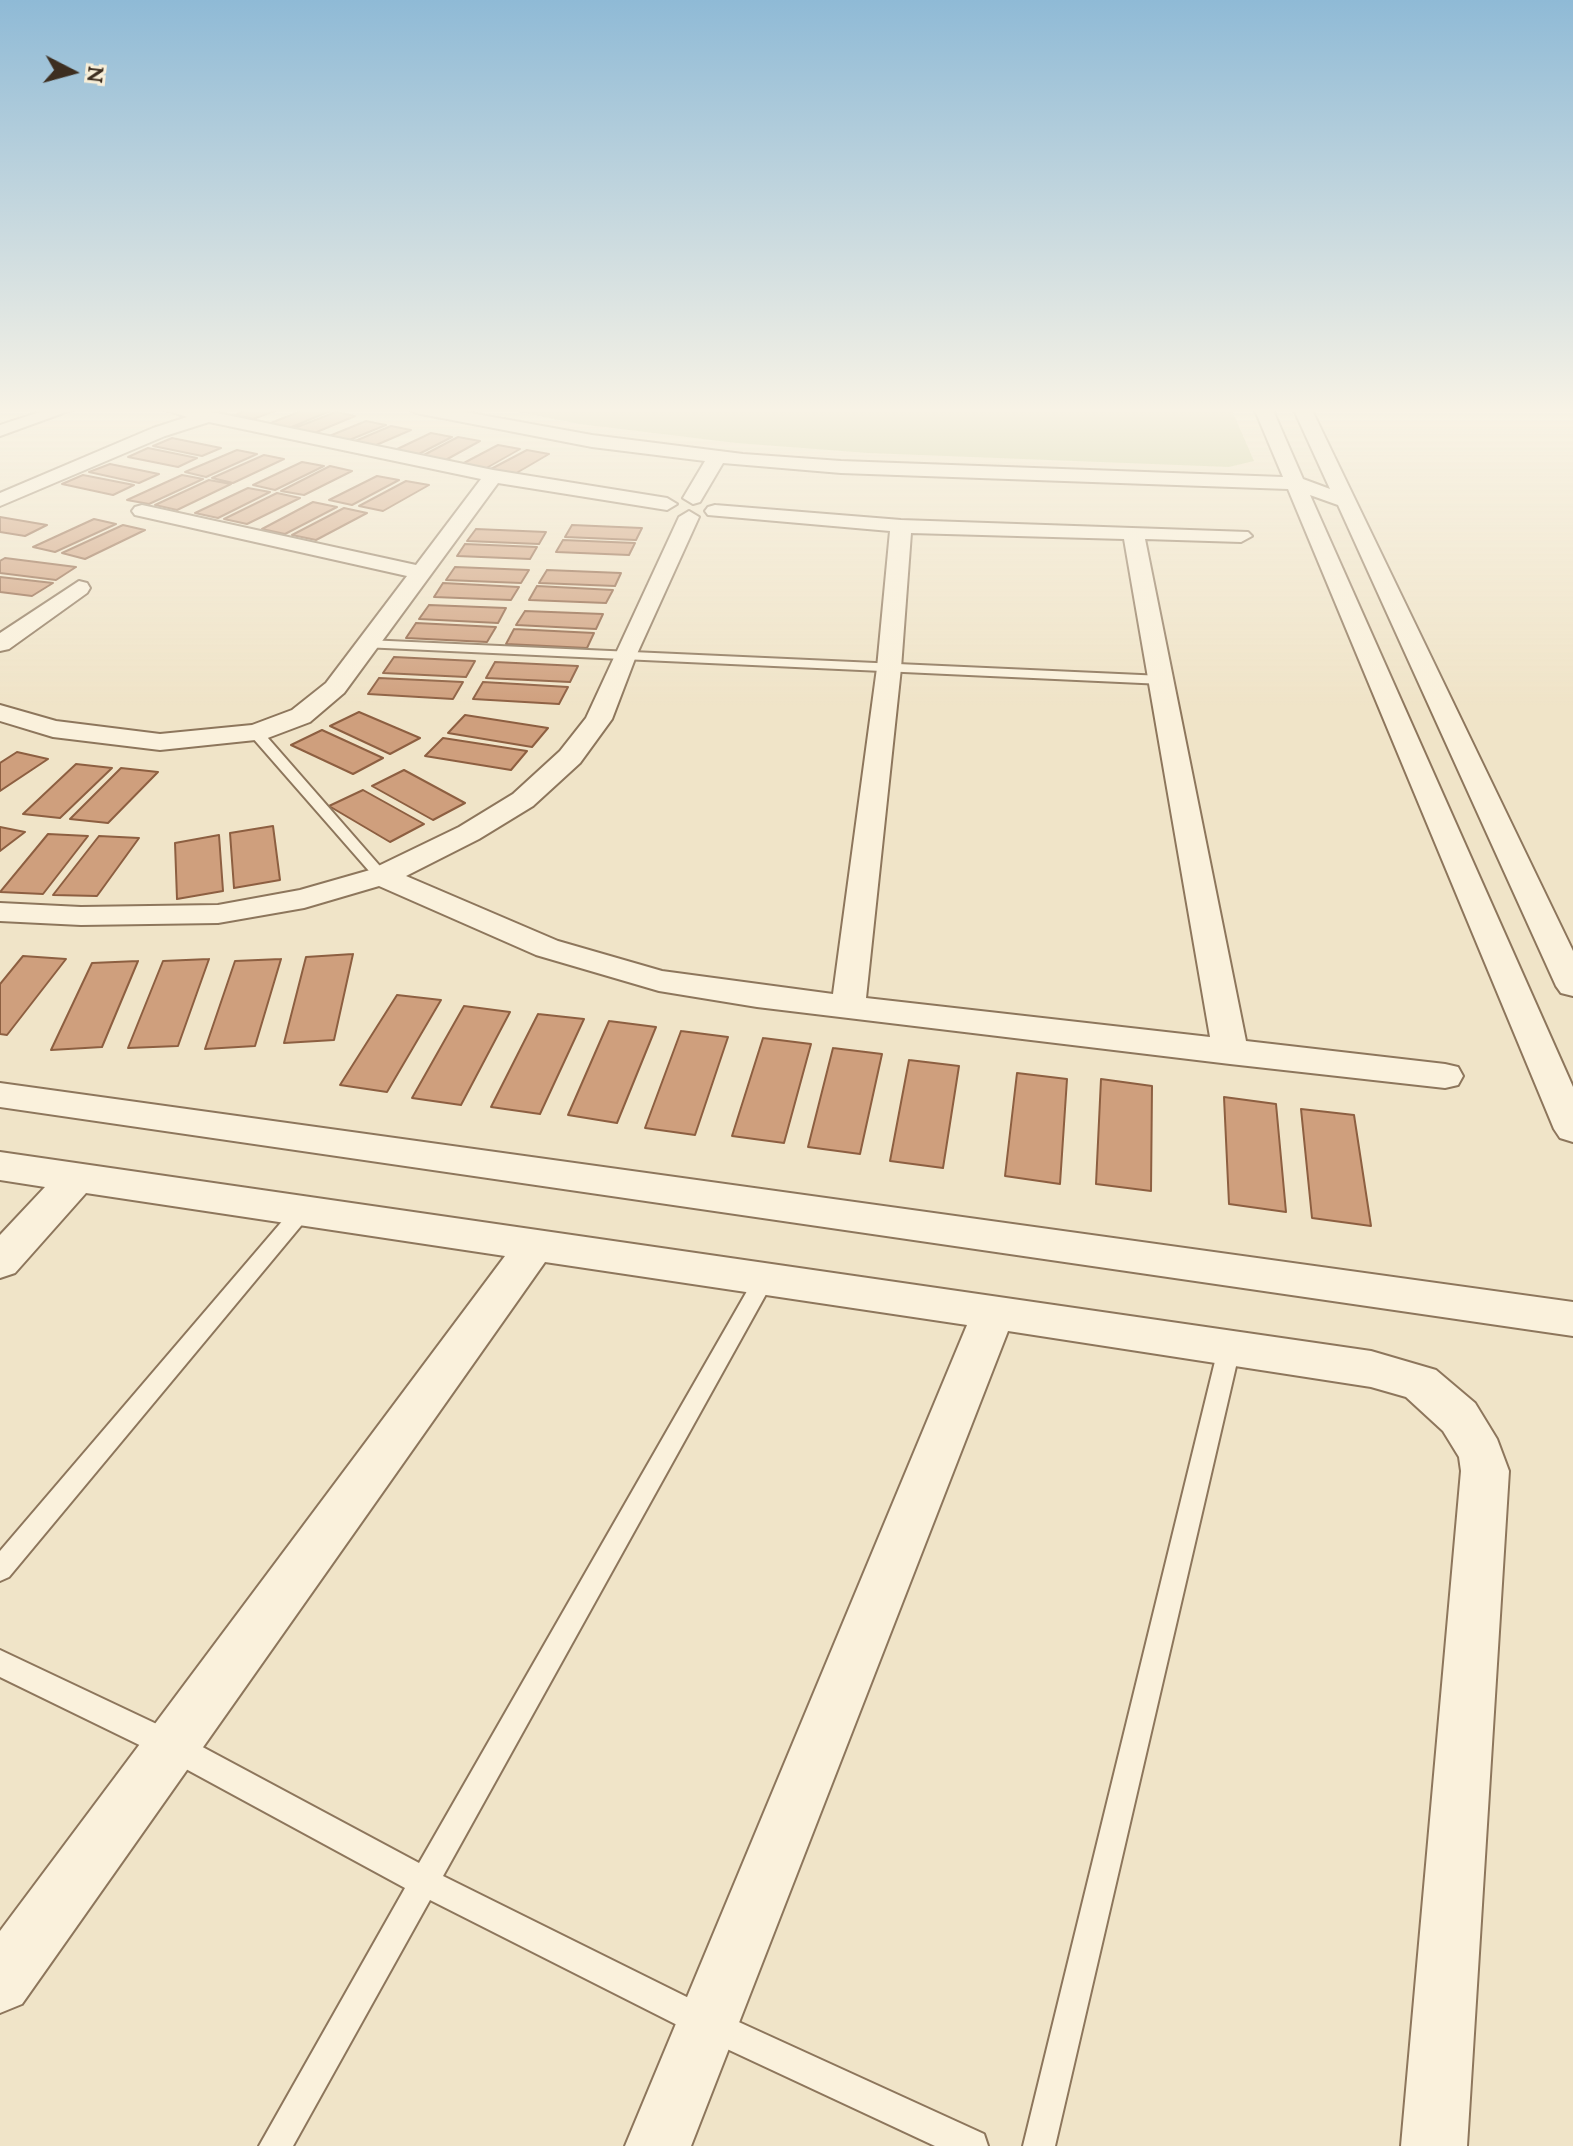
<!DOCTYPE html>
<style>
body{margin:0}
#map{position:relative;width:1573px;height:2146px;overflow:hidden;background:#f0e4c8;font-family:Lora,serif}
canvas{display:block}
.north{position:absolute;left:32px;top:32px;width:80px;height:80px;-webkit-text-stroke:6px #f7eed8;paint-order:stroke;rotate:96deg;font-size:22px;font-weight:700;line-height:32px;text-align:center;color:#3d2e20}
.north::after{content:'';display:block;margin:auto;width:28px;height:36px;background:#3d2e20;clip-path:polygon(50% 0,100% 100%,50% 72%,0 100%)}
</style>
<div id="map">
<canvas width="1573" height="2146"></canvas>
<div class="north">N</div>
</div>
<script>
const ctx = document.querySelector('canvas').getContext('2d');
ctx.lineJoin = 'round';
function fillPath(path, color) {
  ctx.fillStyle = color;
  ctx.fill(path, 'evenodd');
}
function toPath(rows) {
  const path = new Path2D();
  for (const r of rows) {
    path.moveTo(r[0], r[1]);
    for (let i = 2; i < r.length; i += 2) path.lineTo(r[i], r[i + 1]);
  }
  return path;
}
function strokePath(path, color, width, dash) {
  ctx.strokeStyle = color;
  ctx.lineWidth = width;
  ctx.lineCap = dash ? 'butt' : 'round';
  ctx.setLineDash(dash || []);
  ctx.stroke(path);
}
const green = toPath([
 [499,408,1231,408,1254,461,1229,467,868,453,736,443,579,424]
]);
const building = toPath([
 [254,408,283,408,253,419,235,415,254,408],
 [309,408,330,411,287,429,268,424,309,408],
 [336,412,355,416,312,434,292,429,336,412],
 [366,421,386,425,342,443,322,439,366,421],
 [391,426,411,430,367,449,348,444,391,426],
 [431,433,452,437,413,457,391,452,431,433],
 [458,437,480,441,442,462,420,457,458,437],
 [172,438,221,448,202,456,153,446,172,438],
 [498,445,520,449,483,470,460,465,498,445],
 [148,448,197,458,178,467,128,457,148,448],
 [237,450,257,454,206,477,185,472,237,450],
 [527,450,549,454,513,475,489,470,527,450],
 [264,455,284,459,233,483,212,478,264,455],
 [302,462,324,466,275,490,253,485,302,462],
 [110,464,159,474,139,483,89,472,110,464],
 [330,466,352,471,304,495,281,491,330,466],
 [83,475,134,485,113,495,62,484,83,475],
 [182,475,203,479,149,504,127,500,182,475],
 [377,476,399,480,352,505,329,500,377,476],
 [209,480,231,484,177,510,155,505,209,480],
 [406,481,429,485,383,511,359,506,406,481],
 [248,488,270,492,218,518,195,513,248,488],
 [277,493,300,498,247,524,224,519,277,493],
 [313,502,337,507,285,534,262,529,313,502],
 [344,508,367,513,316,540,292,535,344,508],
 [0,517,47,525,25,536,0,532,0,517],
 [94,519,116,524,55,552,33,547,94,519],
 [123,525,145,530,85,559,62,553,123,525],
 [572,525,642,528,636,540,565,537,572,525],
 [476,529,546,532,539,544,467,541,476,529],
 [563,540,635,543,629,555,556,552,563,540],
 [465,544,537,547,530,559,457,556,465,544],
 [5,558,76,567,56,580,0,573,0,561,5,558],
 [455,567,529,570,521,583,446,580,455,567],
 [547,570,621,573,615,586,539,583,547,570],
 [0,577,53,583,32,596,0,592,0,577],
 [443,583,519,587,511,600,434,597,443,583],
 [537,586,613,590,606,603,529,600,537,586],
 [429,605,506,608,498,623,419,619,429,605],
 [525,611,603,614,596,629,516,625,525,611],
 [416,623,496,627,487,642,406,638,416,623],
 [514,629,594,633,587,648,506,644,514,629],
 [394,657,475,661,466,677,383,673,394,657],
 [495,662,578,666,570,682,486,678,495,662],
 [379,678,463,682,453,699,368,694,379,678],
 [483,682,568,687,559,704,473,699,483,682],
 [359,712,420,738,390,754,330,726,359,712],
 [465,715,548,728,532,747,448,733,465,715],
 [322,730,383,758,353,774,291,745,322,730],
 [443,738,527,751,511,770,425,756,443,738],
 [17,752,48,759,0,791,0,763,17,752],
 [76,764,112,768,60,818,23,814,76,764],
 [121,768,158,772,108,823,70,819,121,768],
 [404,770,465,803,433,820,372,786,404,770],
 [363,790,424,824,390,842,329,806,363,790],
 [273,826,280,880,234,888,230,833,273,826],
 [0,827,25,832,0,851,0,827],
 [48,834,88,836,43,894,0,892,48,834],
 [219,835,223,891,177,899,175,843,219,835],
 [99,836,139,838,97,896,53,895,99,836],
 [353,954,334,1040,284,1043,306,957,353,954],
 [23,956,66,959,7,1035,0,1034,0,984,23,956],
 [209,959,178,1046,128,1048,163,961,209,959],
 [281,959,255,1046,205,1049,235,961,281,959],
 [138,961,102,1047,51,1050,92,963,138,961],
 [397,995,441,1000,387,1092,340,1085,397,995],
 [464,1006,510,1012,461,1105,412,1098,464,1006],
 [538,1014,584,1019,540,1114,491,1107,538,1014],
 [609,1021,656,1027,617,1123,568,1115,609,1021],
 [681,1031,728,1037,695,1135,645,1128,681,1031],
 [763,1038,811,1044,784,1143,732,1136,763,1038],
 [833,1048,882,1054,860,1154,808,1147,833,1048],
 [909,1060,959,1066,943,1168,890,1161,909,1060],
 [1017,1073,1067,1079,1060,1184,1005,1176,1017,1073],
 [1101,1079,1152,1086,1151,1191,1096,1184,1101,1079],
 [1224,1097,1276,1104,1286,1212,1229,1204,1224,1097],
 [1301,1109,1354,1115,1371,1226,1312,1218,1301,1109]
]);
const service = toPath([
 [367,640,1163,676,1169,680,1163,684,363,647,363,641,367,640],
 [256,729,261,730,386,873,386,879,376,879,251,736,251,730,256,729],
 [303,1203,310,1205,313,1210,310,1215,9,1577,0,1581,0,1551,296,1205,303,1203],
 [765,1270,772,1272,775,1278,443,1876,719,2013,984,2134,988,2146,935,2146,697,2035,430,1900,293,2146,259,2146,405,1888,162,1756,0,1677,0,1650,182,1736,419,1863,758,1272,765,1270],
 [1229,1340,1237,1343,1240,1349,1055,2146,1023,2146,1218,1349,1221,1343,1229,1340]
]);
const minor = toPath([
 [52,408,77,408,0,436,0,425,52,408],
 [160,408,193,408,493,470,667,498,677,504,667,510,498,483,344,693,310,722,265,739,160,750,53,737,0,721,0,705,56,721,160,734,252,725,292,710,326,683,407,576,135,515,132,511,135,507,142,505,416,565,481,479,209,422,165,436,0,506,0,493,153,428,187,417,160,408],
 [407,408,443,408,592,435,743,454,841,461,1283,477,1254,408,1272,408,1303,479,1330,489,1293,408,1311,408,1573,951,1573,996,1561,993,1556,986,1338,505,1310,495,1573,1087,1573,1142,1560,1138,1554,1129,1288,489,841,473,723,463,700,502,693,504,683,498,705,461,592,447,416,413,407,408],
 [715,505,901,520,1248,532,1252,536,1241,542,1145,539,1246,1041,1445,1064,1458,1067,1463,1076,1458,1085,1445,1088,1230,1064,757,1007,659,991,536,955,379,886,304,908,218,923,81,925,0,921,0,903,81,907,218,905,300,890,370,870,459,827,513,794,560,751,586,718,679,517,689,511,699,517,636,656,612,719,580,763,533,806,479,839,406,876,558,941,662,971,833,994,877,668,890,531,708,515,705,511,708,507,715,505],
 [911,533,1124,539,1210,1037,866,998,901,668,911,533],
 [79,581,87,583,90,588,87,593,9,649,0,651,0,633,79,581],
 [0,1083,1573,1302,1573,1336,0,1107,0,1083],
 [0,1152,1371,1351,1436,1370,1475,1403,1497,1439,1509,1471,1467,2146,1401,2146,1461,1471,1459,1457,1443,1431,1406,1397,1371,1387,1008,1331,691,2146,625,2146,967,1325,545,1262,22,2004,0,2013,0,1931,505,1256,86,1193,15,1273,0,1278,0,1235,45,1187,0,1180,0,1152]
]);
fillPath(green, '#c9cf9b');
fillPath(building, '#cf9f7d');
strokePath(building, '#8d5f41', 2);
strokePath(service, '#8d765c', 4);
strokePath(minor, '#8d765c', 4);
fillPath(service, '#faf1dc');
fillPath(minor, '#faf1dc');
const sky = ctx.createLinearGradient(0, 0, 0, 708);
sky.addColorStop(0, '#8fbad6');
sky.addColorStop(0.58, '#f8f3e6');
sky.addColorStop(1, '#f8f3e600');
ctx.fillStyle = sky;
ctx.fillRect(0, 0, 1573, 708);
</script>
